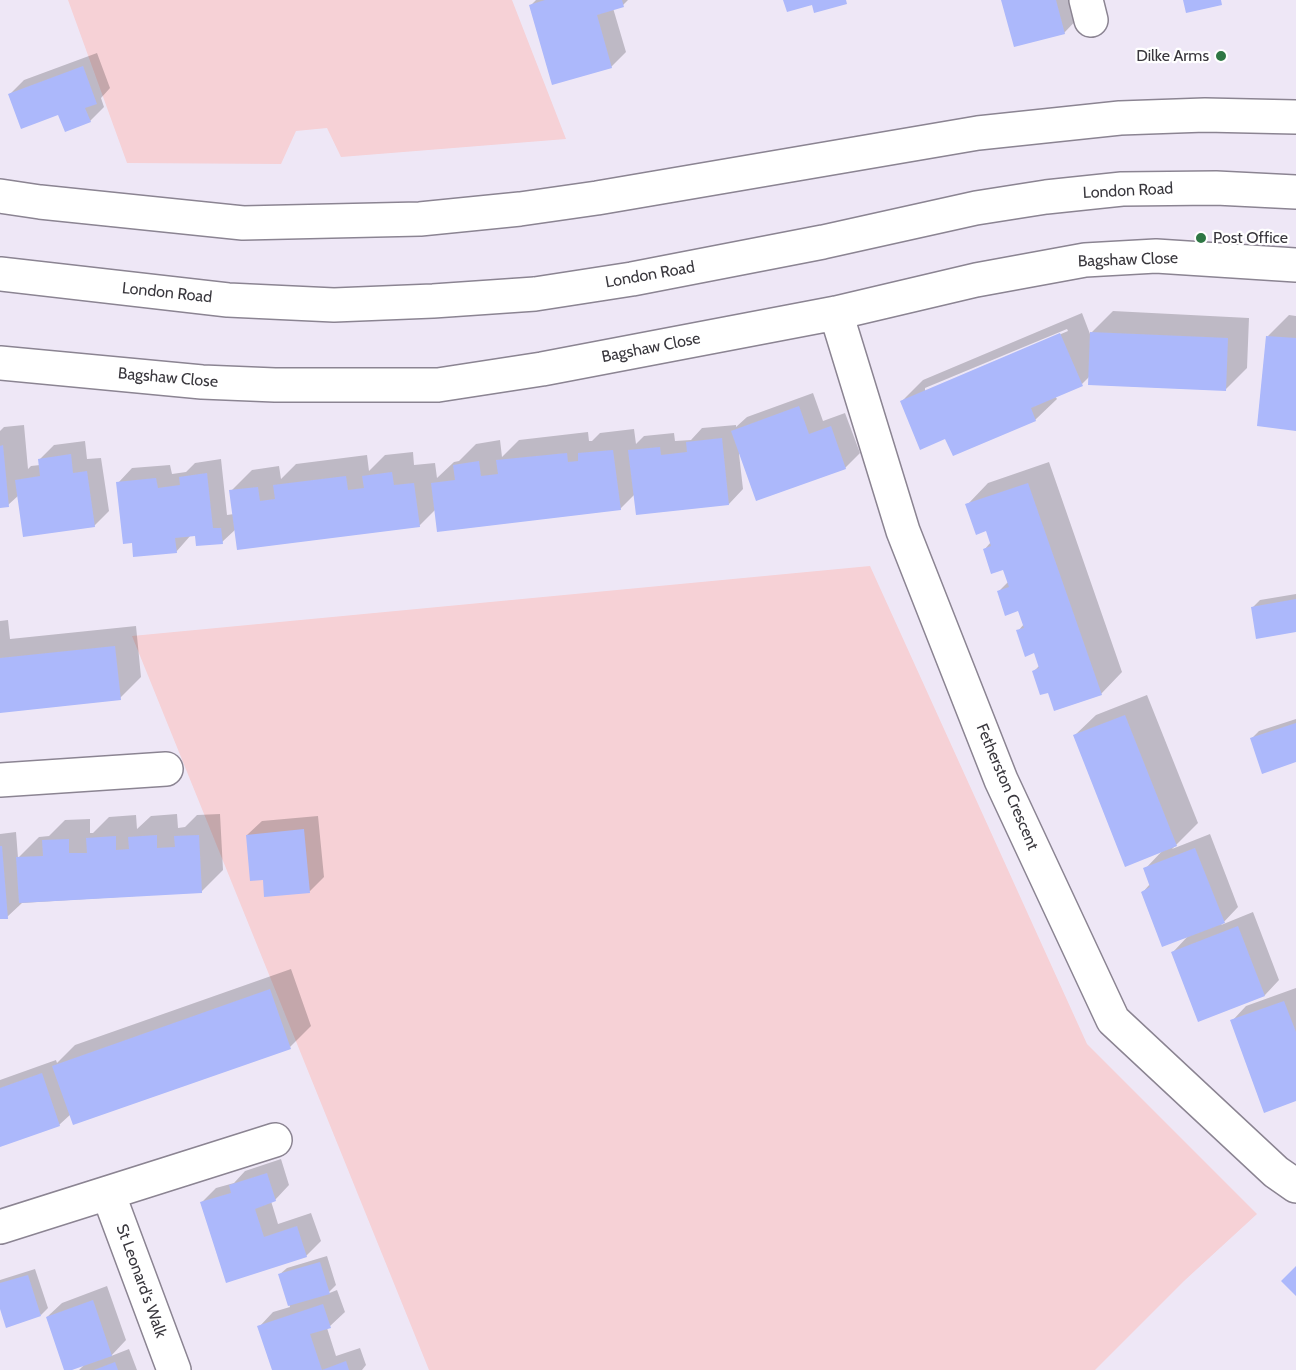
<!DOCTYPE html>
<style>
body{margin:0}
canvas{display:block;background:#eee7f6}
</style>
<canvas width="1296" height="1370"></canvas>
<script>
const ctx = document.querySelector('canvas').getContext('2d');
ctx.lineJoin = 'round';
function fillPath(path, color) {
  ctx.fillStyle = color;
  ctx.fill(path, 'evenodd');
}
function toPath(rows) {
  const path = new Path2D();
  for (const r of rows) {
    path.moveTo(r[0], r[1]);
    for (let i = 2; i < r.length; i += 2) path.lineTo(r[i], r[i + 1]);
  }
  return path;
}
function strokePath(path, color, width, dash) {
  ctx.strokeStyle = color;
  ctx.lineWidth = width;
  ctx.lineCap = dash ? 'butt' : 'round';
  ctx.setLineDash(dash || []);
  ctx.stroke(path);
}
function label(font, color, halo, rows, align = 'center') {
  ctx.font = font + ' Cabin,sans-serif';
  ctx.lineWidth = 4.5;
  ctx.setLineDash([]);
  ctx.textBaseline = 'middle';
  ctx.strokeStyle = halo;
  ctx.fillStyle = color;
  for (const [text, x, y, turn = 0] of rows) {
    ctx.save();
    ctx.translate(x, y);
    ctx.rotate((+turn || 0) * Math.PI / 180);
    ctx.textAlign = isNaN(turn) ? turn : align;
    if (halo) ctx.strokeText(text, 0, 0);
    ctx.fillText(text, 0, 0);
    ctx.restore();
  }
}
const green = toPath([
 [68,0,512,0,566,139,341,157,327,128,296,131,281,164,127,163],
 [870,566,1087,1044,1257,1214,1184,1281,1095,1370,429,1370,132,636]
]);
const shadow = toPath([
 [536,0,628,0,623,5,613,8,626,52,611,67,531,5],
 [1003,0,1083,0,1085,11,1064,33],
 [97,53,110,88,101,98,104,107,90,121,59,114,9,95,24,80],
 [1113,311,1249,318,1247,368,1226,389,1090,376,1082,384,1055,396,1057,399,1035,420,946,437,902,401,923,380,1082,313,1090,334],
 [1067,329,1068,331,925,392,925,388],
 [1289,315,1296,316,1296,429,1268,336],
 [813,393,823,421,845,413,860,453,845,468,739,454,743,489,729,504,635,494,620,509,436,509,419,526,236,529,222,542,196,535,191,535,176,552,133,541,118,483,132,468,170,465,172,474,186,472,195,463,221,459,227,515,234,514,231,491,252,470,279,466,281,479,296,464,367,455,369,471,385,455,413,452,414,465,435,463,437,478,454,462,459,461,476,444,500,440,502,457,519,440,588,432,589,441,592,441,600,433,634,429,636,444,644,436,674,433,675,441,691,440,702,428,736,425,736,427,747,417],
 [24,425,28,469,31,466,40,465,40,459,54,445,85,441,87,459,101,458,109,511,94,526,19,495,8,505,0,506,0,431,4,427],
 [1049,462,1122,672,1101,694,1049,691,1034,671,1040,665,1035,651,1018,631,1024,624,1019,610,998,592,1009,581,1004,568,984,550,991,542,987,529,967,505,988,483],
 [1296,594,1296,631,1253,607,1260,600],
 [8,620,10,639,136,626,141,677,120,698,0,711,0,621],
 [1147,695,1198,823,1172,849,1210,834,1238,907,1221,925,1253,912,1279,980,1265,995,1199,1020,1173,952,1189,935,1143,892,1150,884,1145,869,1164,849,1074,736,1096,715],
 [1296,719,1296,761,1252,738,1259,731],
 [177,814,178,828,185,827,197,815,220,814,223,870,201,892,22,903,7,917,0,918,0,834,16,832,18,858,39,837,49,836,65,820,90,819,90,833,93,833,109,817,136,815,137,829,151,816],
 [318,816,324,877,310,891,264,878,247,835,262,821],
 [291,969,311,1026,290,1047,71,1114,59,1125,0,1145,0,1080,56,1060,57,1063,75,1045],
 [1296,988,1296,1100,1232,1021,1246,1006],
 [281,1159,289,1185,275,1200,271,1201,278,1224,311,1213,321,1241,306,1256,227,1281,201,1203,216,1188,234,1183,245,1171],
 [327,1256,336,1285,327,1294,337,1290,345,1312,330,1326,327,1328,336,1356,360,1348,366,1365,362,1370,273,1370,259,1327,273,1312,290,1307,280,1274,287,1268],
 [35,1269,48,1308,41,1315,0,1304,0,1280],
 [107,1286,126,1340,111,1356,129,1349,137,1370,79,1370,85,1364,66,1370,47,1317,62,1303]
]);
const building = toPath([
 [545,0,622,0,624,7,597,15,612,68,552,85,529,5],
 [783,0,846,0,847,4,814,13,812,5,787,12],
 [1001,0,1056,0,1065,34,1014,47],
 [1183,0,1221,0,1222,5,1186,13],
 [83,66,97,104,85,108,91,122,65,132,58,115,21,129,8,94],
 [1090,332,1228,338,1226,391,1088,385],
 [1060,333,1083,386,1031,408,1036,421,953,456,945,439,920,450,900,401],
 [1266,336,1296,338,1296,431,1257,426],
 [799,406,809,434,831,426,846,469,756,501,731,431],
 [722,438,729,505,636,515,628,450,660,447,661,455,687,452,686,442],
 [3,445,9,507,0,508,0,446],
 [613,450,621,510,437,532,431,483,455,480,453,465,479,461,481,476,498,474,496,460,567,453,568,462,578,461,578,453],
 [71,454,73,473,87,471,95,527,23,537,15,480,40,476,38,459],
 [392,472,394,485,414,483,420,527,237,550,229,490,258,487,260,501,275,499,273,485,346,476,348,490,364,488,362,476],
 [207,473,213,528,221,528,223,544,196,546,195,536,175,538,177,553,133,557,132,543,123,544,116,482,156,478,158,488,180,485,179,477],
 [1028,483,1102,695,1054,711,1048,693,1040,695,1032,671,1039,668,1034,653,1025,657,1016,630,1024,628,1018,611,1005,616,997,591,1009,587,1003,570,991,574,983,549,991,546,986,531,976,535,965,504],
 [1296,599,1296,632,1256,639,1251,607],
 [115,646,121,700,0,713,0,658],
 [1125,715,1177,846,1125,867,1073,735],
 [1296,723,1296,762,1262,774,1250,738],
 [304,829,310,893,264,897,263,880,250,881,246,835],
 [157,835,157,848,175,847,174,836,199,835,202,893,19,903,16,857,43,856,42,840,69,839,69,853,87,853,86,838,116,836,116,850,129,849,128,837],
 [0,846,2,846,8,919,0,919],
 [1195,848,1225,923,1162,947,1141,892,1150,887,1143,868],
 [1238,926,1265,996,1198,1022,1171,952],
 [270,989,291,1049,73,1125,52,1066],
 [1284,1001,1296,1032,1296,1101,1264,1113,1230,1020],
 [42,1073,60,1126,0,1147,0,1088],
 [267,1173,276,1201,255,1209,264,1237,297,1226,307,1257,226,1283,200,1202,231,1193,229,1185],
 [320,1262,330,1294,288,1306,278,1274],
 [1296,1266,1296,1296,1281,1281],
 [28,1275,41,1316,6,1328,0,1309,0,1283],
 [93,1300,112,1356,72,1370,64,1370,46,1317],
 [323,1304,331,1328,310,1334,322,1370,346,1361,349,1370,272,1370,257,1326],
 [115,1362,118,1370,94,1370]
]);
const minor = toPath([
 [1086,0,1091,20],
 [836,313,903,531,1001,780,1113,1020,1276,1172,1296,1186],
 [0,363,202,382,275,385,438,385,542,369,836,313,976,280,1085,260,1156,256,1296,265],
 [0,780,166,769],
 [108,1193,174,1370],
 [0,1227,275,1140]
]);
const highway = toPath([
 [0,196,40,202,243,223,420,219,520,209,597,198,978,133,1120,118,1205,115,1296,117],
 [0,274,228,300,334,305,433,301,535,294,632,279,823,242,976,208,1046,197,1122,189,1216,188,1296,192]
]);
const markers = [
 [1221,56,6,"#2e7744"],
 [1201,238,6,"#2e7744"]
];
const poiNames = [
 ["Dilke Arms",1209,56],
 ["Post Office",1213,238,"left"]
];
const streetNames = [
 ["London Road",1128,191,-3],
 ["Bagshaw Close",1128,260,-2],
 ["London Road",650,275,-10],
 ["London Road",167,293,6],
 ["Bagshaw Close",651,348,-11],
 ["Bagshaw Close",168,378,5],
 ["Fetherston Crescent",1007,787,67],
 ["St Leonard's Walk",141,1281,70]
];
fillPath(green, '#f6d1d6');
fillPath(shadow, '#0003');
fillPath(building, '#acb8fb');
strokePath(minor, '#8b8492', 36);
strokePath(highway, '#8b8492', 36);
strokePath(minor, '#fff', 33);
strokePath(highway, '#fff', 33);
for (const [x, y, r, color] of markers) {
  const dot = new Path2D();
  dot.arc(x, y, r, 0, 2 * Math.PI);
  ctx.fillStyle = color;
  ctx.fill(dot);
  strokePath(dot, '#fff', 2);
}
label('16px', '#39373d', '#fff', poiNames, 'right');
label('16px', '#39373d', '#fff', streetNames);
</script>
